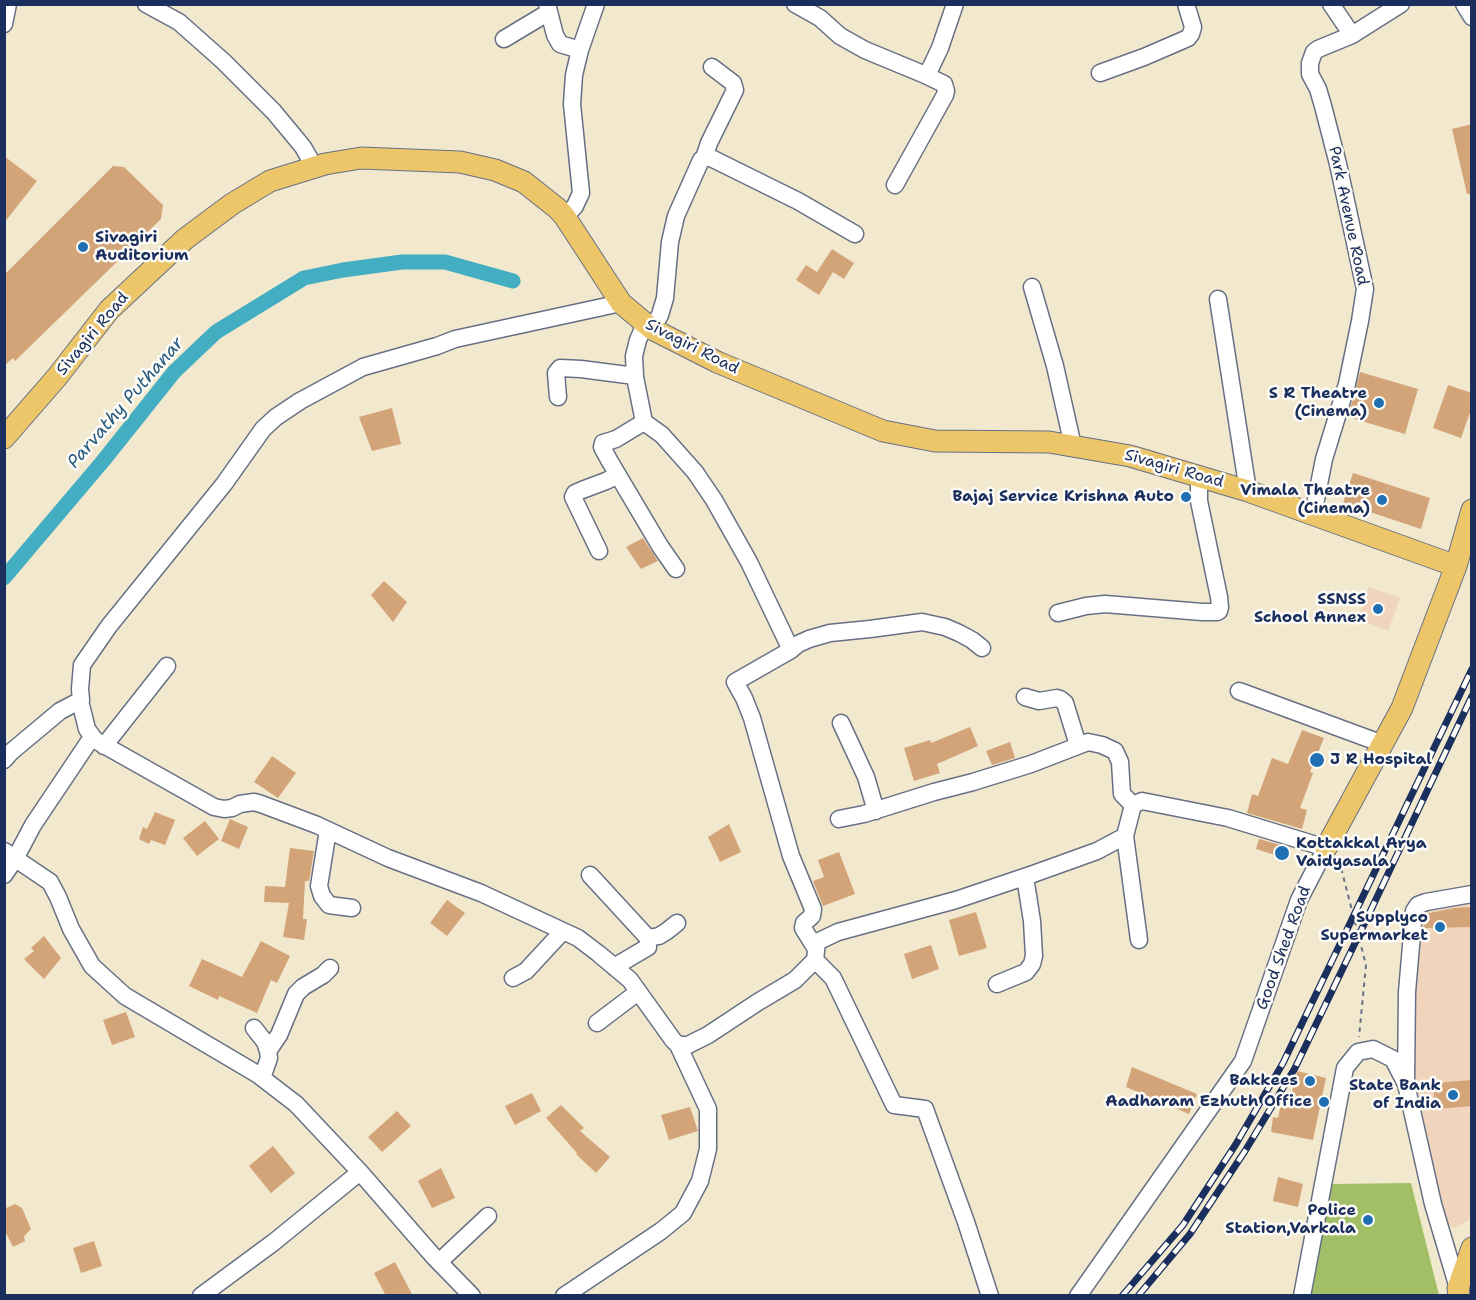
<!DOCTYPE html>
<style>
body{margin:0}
#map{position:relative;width:1476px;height:1300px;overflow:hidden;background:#f2e8ce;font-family:"Shantell Sans",sans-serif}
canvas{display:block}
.frame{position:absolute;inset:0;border:6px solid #1b2f5e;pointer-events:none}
</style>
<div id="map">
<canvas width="1476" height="1300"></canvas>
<div class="frame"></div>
</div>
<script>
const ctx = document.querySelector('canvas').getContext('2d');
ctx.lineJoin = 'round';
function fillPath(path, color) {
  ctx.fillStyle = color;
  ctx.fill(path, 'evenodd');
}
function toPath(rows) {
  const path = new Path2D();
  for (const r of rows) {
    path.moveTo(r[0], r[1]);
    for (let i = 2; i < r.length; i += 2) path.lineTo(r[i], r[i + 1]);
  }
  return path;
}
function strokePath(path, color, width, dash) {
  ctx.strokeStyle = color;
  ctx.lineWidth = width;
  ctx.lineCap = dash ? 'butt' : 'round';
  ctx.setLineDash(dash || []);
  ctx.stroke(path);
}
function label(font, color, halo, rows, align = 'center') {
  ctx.font = font + ' "Shantell Sans",sans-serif';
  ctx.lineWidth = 5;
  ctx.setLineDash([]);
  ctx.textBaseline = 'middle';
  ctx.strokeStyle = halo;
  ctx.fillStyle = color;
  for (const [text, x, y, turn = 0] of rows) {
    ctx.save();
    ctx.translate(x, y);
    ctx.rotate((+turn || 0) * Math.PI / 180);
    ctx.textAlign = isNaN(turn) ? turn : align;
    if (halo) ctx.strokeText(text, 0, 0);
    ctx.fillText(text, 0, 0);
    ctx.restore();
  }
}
const built = toPath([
 [1369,587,1400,598,1388,631,1357,619],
 [1471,896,1471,1213,1469,1220,1455,1228,1443,1222,1416,1116,1409,1056,1415,905]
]);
const green = toPath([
 [1411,1183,1439,1295,1309,1296,1332,1184]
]);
const canal = toPath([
 [4,578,103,461,174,372,216,332,304,278,343,270,402,262,445,262,513,281]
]);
const building = toPath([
 [1472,124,1472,194,1467,194,1452,129],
 [4,156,37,181,4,223],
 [113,166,124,167,163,205,161,219,15,361,13,358,4,366,4,275],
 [832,249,854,263,844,279,833,272,819,295,796,280,806,265,817,272],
 [1360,372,1418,389,1405,434,1348,417],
 [1448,385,1472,393,1472,407,1461,438,1433,428],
 [392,408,401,444,372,451,359,417],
 [1353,473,1430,498,1421,529,1343,503],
 [643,538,658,561,641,569,626,547],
 [384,581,407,602,393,622,371,595],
 [970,727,978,746,937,764,940,773,914,781,904,748,930,740,931,743],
 [1302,730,1324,738,1310,772,1313,773,1300,808,1307,810,1302,829,1247,813,1252,794,1258,796,1272,758,1288,764],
 [1010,742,1015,758,992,765,986,751],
 [272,756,296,773,278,798,254,782],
 [155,812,175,820,165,845,151,840,149,844,139,839,143,827,147,829],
 [230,819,248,827,239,849,221,841],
 [205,821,219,839,197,856,183,838],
 [729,824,741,852,720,862,708,837],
 [1259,839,1288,847,1284,858,1256,849],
 [290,848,314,851,309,881,305,881,303,919,307,919,304,940,283,937,289,903,264,902,265,886,285,887],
 [839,852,855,894,823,906,813,881,824,877,818,860],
 [447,900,465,913,447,936,430,923],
 [1472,907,1472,927,1423,928,1425,914,1454,908],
 [976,912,987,948,959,956,949,920],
 [44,936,61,958,44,979,24,959,34,951,31,948],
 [261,941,290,956,277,983,271,980,257,1013,219,996,218,1000,189,986,202,959,242,977],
 [931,945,939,969,912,979,904,954],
 [126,1012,135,1037,112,1045,103,1020],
 [1132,1067,1197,1094,1189,1114,1126,1087],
 [1297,1071,1326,1078,1313,1140,1271,1132,1273,1117,1278,1118,1281,1103,1289,1104],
 [1472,1080,1472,1106,1435,1109,1433,1083],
 [532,1093,541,1111,515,1125,505,1106],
 [561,1105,584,1128,580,1131,610,1157,596,1173,576,1154,577,1153,546,1118],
 [690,1107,698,1131,669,1140,661,1115],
 [397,1111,411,1126,382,1152,368,1137],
 [273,1146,295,1173,271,1193,249,1166],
 [441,1168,455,1198,432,1208,418,1181],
 [1278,1177,1303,1184,1298,1207,1273,1201],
 [15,1204,22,1208,31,1229,24,1236,25,1241,13,1247,4,1229,4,1209],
 [94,1241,102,1266,81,1273,73,1248],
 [395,1262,413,1296,386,1296,374,1273]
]);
const path = toPath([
 [1339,860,1366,965,1359,1037]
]);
const minor = toPath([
 [146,4,179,22,223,61,274,112,303,147,315,168],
 [547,4,555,35,560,44,580,50],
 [795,4,820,18,840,36,865,50,923,74,944,84,946,91,945,95,895,185],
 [1331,4,1352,35],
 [1464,4,1472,17],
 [4,24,8,4],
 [504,39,549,12],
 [1100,73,1144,57,1188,38,1191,34,1193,27,1186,4],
 [925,75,930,69,940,48,955,4],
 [704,158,709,143,735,90,733,83,712,67],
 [565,217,575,206,581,193,572,104,574,75,580,50,596,4],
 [1032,287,1055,366,1073,446],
 [1218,299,1248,491],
 [645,324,638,340,634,356,635,377,644,422,662,435,695,472,714,500,749,562,791,650],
 [652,329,660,315,665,298,670,242,676,216,701,160,704,158,711,158,798,201,855,234],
 [558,397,556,373,560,368,581,369,635,376],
 [644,422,616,439,603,443,602,447,609,460,660,546,676,569],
 [1313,515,1324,459,1347,384,1360,321,1365,289,1338,164,1323,106,1318,89,1310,74,1310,63,1314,52,1318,49,1352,35,1401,4],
 [599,551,573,497,575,493,582,490,606,481,618,475],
 [1058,613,1086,606,1105,604,1202,612,1217,612,1219,611,1220,607,1219,597,1199,501,1199,485,1200,476],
 [1239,691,1383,744],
 [1025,697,1039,701,1057,698,1060,699,1065,703,1078,745],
 [80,701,87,729,95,740,214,807,224,809,232,808,240,804,254,802,261,804,317,825,388,858,481,893,578,938,599,954,630,980,673,1040,678,1045,688,1045,708,1035,758,1002,795,980,815,960,817,942,838,932,956,900,1033,874,1097,851,1125,836,1133,805,1142,801,1228,818,1326,848,1299,900,1243,1061,1078,1296],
 [841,723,866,777,876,811],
 [104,746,167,666],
 [4,760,11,752,60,711,81,700,80,689,82,665,109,626,224,484,263,429,276,417,300,401,363,367,437,346,455,339,621,303],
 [839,819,864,814,934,792,973,782,1031,764,1088,742,1102,745,1115,751,1120,762,1122,794,1133,805],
 [328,830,319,886,322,896,329,905,352,908],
 [1125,836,1139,940],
 [4,851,50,882,58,897,71,929,92,966,125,996,257,1074,296,1104,360,1172,434,1257,472,1296],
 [4,875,15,859,33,825,92,737],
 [590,875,648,938,648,947,614,967],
 [648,938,659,936,667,931,677,923],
 [816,949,803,928,804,923,812,916,813,909,791,856,752,718,744,698,735,682,791,650,798,644,809,639,830,633,870,629,922,622,945,627,959,633,972,640,982,648],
 [815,960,833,978,894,1105,925,1109,966,1222,990,1296],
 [513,978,526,971,563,931],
 [997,984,1026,972,1032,964,1034,956,1032,921,1025,877],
 [597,1023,638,992],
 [254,1028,265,1042,268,1051,269,1058,262,1078],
 [268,1051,279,1035,296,994,303,987,323,975,330,968],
 [1406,1081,1407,992,1414,911,1418,905,1426,902,1472,894],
 [439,1262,488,1216],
 [201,1296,274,1242,360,1172],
 [564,1296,661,1231,683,1213,700,1181,708,1149,708,1109,678,1045],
 [1302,1296,1345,1068,1358,1052,1373,1049,1393,1059,1406,1084,1433,1204,1458,1288]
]);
const major = toPath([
 [4,438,57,377,109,310,185,239,232,204,270,181,325,164,361,158,460,162,495,170,524,182,558,209,565,217,621,303,652,329,717,362,883,431,935,441,1049,442,1130,456,1248,491,1456,566],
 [1326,848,1402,708,1456,566,1472,510],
 [1459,1296,1458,1288,1472,1248]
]);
const rail = toPath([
 [1122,1296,1183,1225,1236,1144,1283,1063,1472,669],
 [1138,1296,1190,1234,1245,1151,1295,1068,1369,914,1472,696]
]);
const markers = [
 [83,247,6,"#1f6fb2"],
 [1379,403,6,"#1f6fb2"],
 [1186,497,6,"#1f6fb2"],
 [1382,500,6,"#1f6fb2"],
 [1378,609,6,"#1f6fb2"],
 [1317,760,8,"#1f6fb2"],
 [1282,853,8,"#1f6fb2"],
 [1440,927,6,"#1f6fb2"],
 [1310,1081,6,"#1f6fb2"],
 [1453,1095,6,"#1f6fb2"],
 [1324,1102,6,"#1f6fb2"],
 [1368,1220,6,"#1f6fb2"]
];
const streetNames = [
 ["Park Avenue Road",1348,216,78],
 ["Sivagiri Road",93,334,-50],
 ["Sivagiri Road",692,347,27],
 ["Sivagiri Road",1174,469,16],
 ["Good Shed Road",1284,948,-70]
];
const poiNames = [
 ["Sivagiri",95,238,"left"],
 ["Auditorium",95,256,"left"],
 ["S R Theatre",1367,394],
 ["(Cinema)",1367,412],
 ["Vimala Theatre",1370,491],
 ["(Cinema)",1370,509],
 ["Bajaj Service Krishna Auto",1174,497],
 ["SSNSS",1366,600],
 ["School Annex",1366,618],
 ["J R Hospital",1330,760,"left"],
 ["Kottakkal Arya",1296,844,"left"],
 ["Vaidyasala",1296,862,"left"],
 ["Supplyco",1428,918],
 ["Supermarket",1428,936],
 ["Bakkees",1298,1081],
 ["State Bank",1441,1086],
 ["of India",1441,1104],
 ["Aadharam Ezhuth Office",1312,1102],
 ["Police",1356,1211],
 ["Station,Varkala",1356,1229]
];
const waterNames = [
 ["Parvathy Puthanar",126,403,-49]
];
fillPath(built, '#f0d5bc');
fillPath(green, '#a2bf67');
strokePath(canal, '#43adc2', 15);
fillPath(building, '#d2a478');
strokePath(minor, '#667085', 19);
strokePath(major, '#667085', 23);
strokePath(path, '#667085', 2, [4.5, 4.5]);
strokePath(minor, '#fff', 16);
strokePath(major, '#ecc669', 21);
strokePath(rail, '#1b2f5e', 7);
strokePath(rail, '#fdfcf7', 4.5, [14]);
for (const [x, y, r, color] of markers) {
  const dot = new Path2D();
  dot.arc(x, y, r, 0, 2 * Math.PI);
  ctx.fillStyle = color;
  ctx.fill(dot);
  strokePath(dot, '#fdfcf7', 2);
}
label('16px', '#1b2f5e', '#fdfcf7', streetNames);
label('bold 16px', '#1b2f5e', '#fdfcf7', poiNames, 'right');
label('italic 18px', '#295b81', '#fdfcf7', waterNames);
</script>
